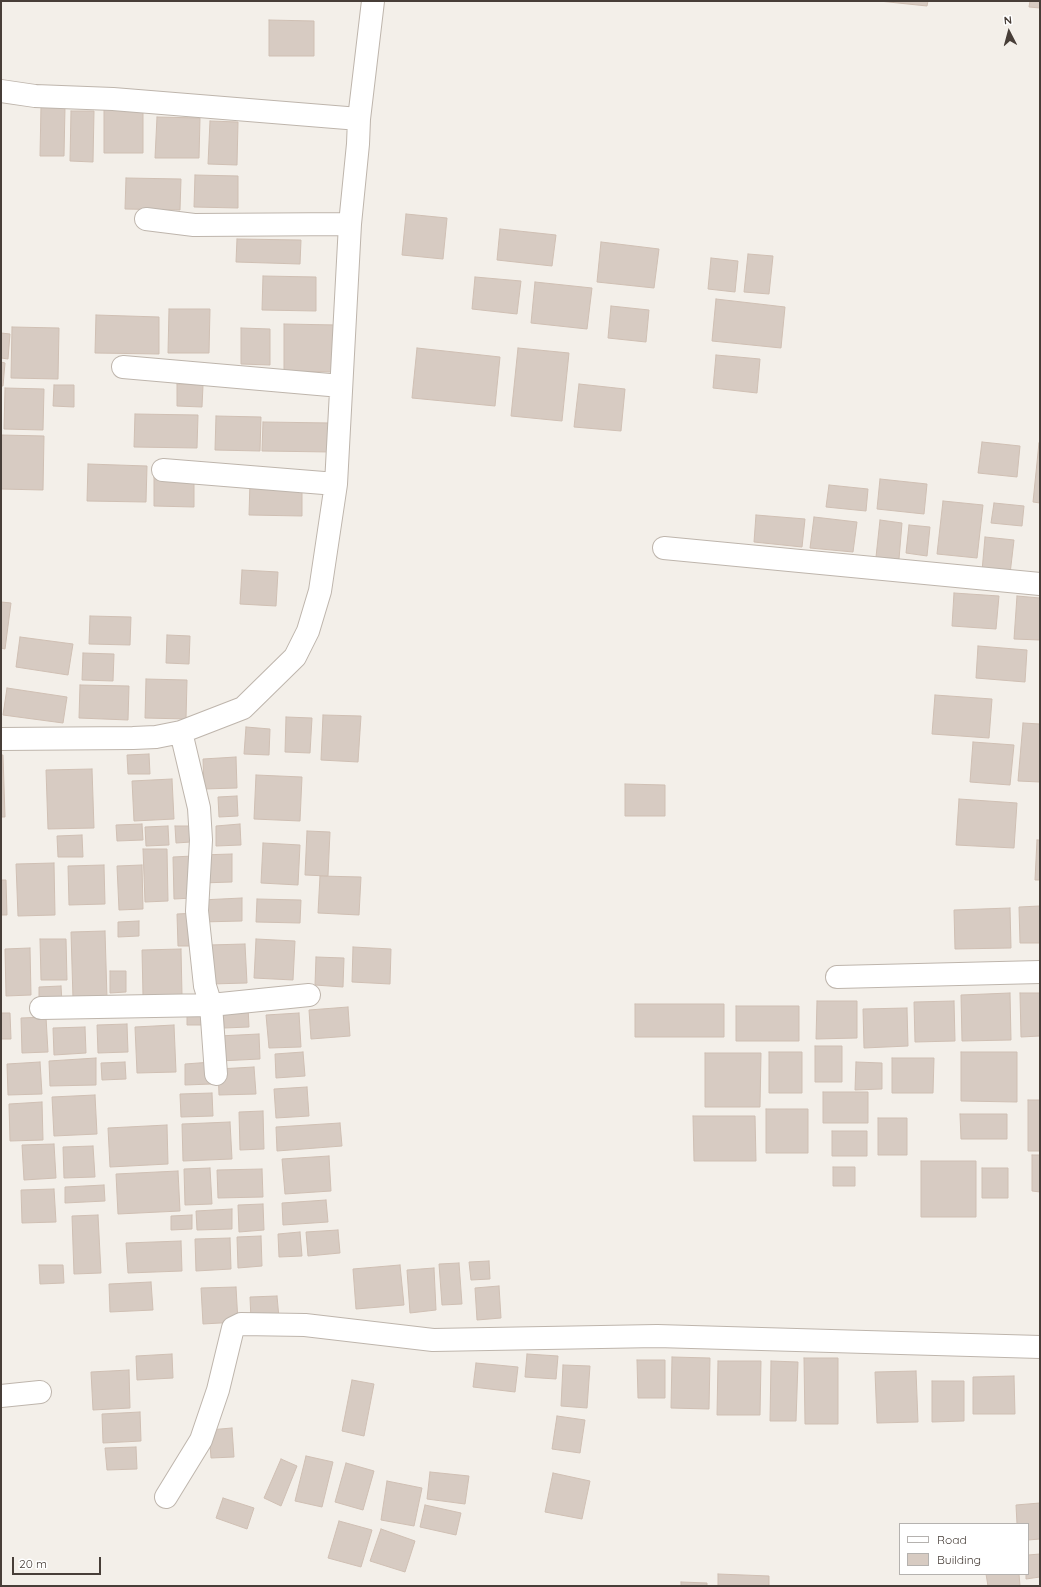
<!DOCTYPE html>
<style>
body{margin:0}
#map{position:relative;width:1041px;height:1587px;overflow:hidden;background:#f3efe9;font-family:Quicksand,sans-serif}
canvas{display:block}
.frame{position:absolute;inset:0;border:2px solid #473e38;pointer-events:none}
.legend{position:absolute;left:899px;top:1523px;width:130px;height:52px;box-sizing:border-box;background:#fff;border:1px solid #b5b2af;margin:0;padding:5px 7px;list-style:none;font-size:12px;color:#473e38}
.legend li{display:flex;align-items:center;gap:8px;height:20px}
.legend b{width:20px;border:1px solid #b5b2af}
.north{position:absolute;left:989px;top:12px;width:40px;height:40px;-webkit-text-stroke:3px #fff;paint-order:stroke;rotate:354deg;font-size:11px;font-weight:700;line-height:16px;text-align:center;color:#473e38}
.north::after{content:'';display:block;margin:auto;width:14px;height:18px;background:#473e38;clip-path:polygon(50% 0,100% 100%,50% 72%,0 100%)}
.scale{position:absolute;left:12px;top:1557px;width:89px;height:18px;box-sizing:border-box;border:2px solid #473e38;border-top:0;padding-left:5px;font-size:12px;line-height:14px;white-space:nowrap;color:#473e38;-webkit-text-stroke:3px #fff;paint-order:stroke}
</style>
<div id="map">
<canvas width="1041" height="1587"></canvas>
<div class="frame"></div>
<ul class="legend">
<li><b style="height:5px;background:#fff"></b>Road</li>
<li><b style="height:11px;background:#d7cbc2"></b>Building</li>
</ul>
<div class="north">N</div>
<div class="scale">20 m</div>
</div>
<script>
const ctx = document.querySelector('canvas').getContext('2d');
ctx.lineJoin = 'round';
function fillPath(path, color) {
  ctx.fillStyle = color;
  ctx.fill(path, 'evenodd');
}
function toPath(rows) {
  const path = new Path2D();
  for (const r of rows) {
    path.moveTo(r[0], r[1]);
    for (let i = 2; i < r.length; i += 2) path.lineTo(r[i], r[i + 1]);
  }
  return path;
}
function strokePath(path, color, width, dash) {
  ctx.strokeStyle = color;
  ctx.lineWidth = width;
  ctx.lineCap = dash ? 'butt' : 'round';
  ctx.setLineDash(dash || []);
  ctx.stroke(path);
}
const building = toPath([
 [879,1,928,1,927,6,879,1],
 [1030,1,1040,1,1040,8,1029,7,1030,1],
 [269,20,314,21,314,56,269,56,269,20],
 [41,106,65,107,64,156,40,156,41,106],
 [104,108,143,109,143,153,104,153,104,108],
 [71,111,94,111,93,162,70,161,71,111],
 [157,117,200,118,199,158,155,158,157,117],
 [210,121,238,122,237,165,208,164,210,121],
 [195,175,238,176,238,208,194,207,195,175],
 [126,178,181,179,180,210,125,209,126,178],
 [406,214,447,218,443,259,402,255,406,214],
 [500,229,556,235,552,266,497,260,500,229],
 [237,239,301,240,300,264,236,262,237,239],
 [601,242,659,249,654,288,597,282,601,242],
 [748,254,773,256,769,294,744,292,748,254],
 [711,258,738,261,735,292,708,289,711,258],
 [263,276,316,277,316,311,262,310,263,276],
 [475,277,521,281,517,314,472,309,475,277],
 [535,282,592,288,587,329,531,323,535,282],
 [716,299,785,307,781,348,712,341,716,299],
 [611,306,649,310,646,342,608,338,611,306],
 [169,309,210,309,209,353,168,353,169,309],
 [96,315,159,317,159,354,95,353,96,315],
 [284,324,337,325,336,372,284,371,284,324],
 [12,327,59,328,58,379,11,378,12,327],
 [241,328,270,329,270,365,241,364,241,328],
 [1,333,10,334,8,359,1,358,1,333],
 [417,348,500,357,495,406,412,398,417,348],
 [518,348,569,353,562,421,511,416,518,348],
 [716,355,760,359,757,393,713,388,716,355],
 [1,362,5,363,3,386,1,386,1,362],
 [177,384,203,385,202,407,177,406,177,384],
 [579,384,625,389,621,431,574,427,579,384],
 [54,385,74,385,74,407,53,406,54,385],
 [5,388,44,389,43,430,4,429,5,388],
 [135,414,198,415,197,448,134,447,135,414],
 [216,416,261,417,260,451,215,450,216,416],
 [263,422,331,423,331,452,262,451,263,422],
 [1,435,44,436,43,490,1,489,1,435],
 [982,442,1020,446,1017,477,978,473,982,442],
 [1039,443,1040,443,1040,503,1033,502,1039,443],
 [88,464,147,466,146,502,87,501,88,464],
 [154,477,194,477,194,507,154,506,154,477],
 [880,479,927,484,924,514,877,509,880,479],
 [250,482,302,483,302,516,249,515,250,482],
 [829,485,868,489,866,511,826,507,829,485],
 [943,501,983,505,977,558,937,554,943,501],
 [994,503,1024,506,1022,526,991,523,994,503],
 [756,515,805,519,802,547,754,542,756,515],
 [814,517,857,522,853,552,810,548,814,517],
 [880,520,902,523,899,559,876,557,880,520],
 [909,525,930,527,927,556,906,553,909,525],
 [985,537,1014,540,1010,574,982,571,985,537],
 [242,570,278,572,276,606,240,604,242,570],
 [954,593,999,596,996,629,952,626,954,593],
 [1017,596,1040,598,1040,640,1014,639,1017,596],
 [1,602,11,603,5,649,1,648,1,602],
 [90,616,131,617,130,645,89,644,90,616],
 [167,635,190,636,189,664,166,663,167,635],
 [20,637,73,644,68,675,16,667,20,637],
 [978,646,1027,650,1025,682,976,678,978,646],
 [83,653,114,654,113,681,82,680,83,653],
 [146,679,187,680,186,719,145,718,146,679],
 [80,685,129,686,128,720,79,718,80,685],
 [7,688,67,697,63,723,3,715,7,688],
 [935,695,992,699,989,738,932,734,935,695],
 [323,715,361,716,358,762,321,760,323,715],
 [286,717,312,718,310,753,285,752,286,717],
 [1023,723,1040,724,1040,782,1018,781,1023,723],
 [246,727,270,729,269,755,244,754,246,727],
 [973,742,1014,745,1010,785,970,782,973,742],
 [149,754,150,774,128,774,127,755,149,754],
 [1,755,3,755,5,817,1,817,1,755],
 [236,757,237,788,204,789,203,759,236,757],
 [92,769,94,828,48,829,46,770,92,769],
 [256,775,302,777,300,821,254,819,256,775],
 [172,779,174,819,134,821,132,781,172,779],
 [625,784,665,785,665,816,625,816,625,784],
 [237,796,238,816,219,817,218,797,237,796],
 [959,799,1017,803,1014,848,956,845,959,799],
 [142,824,143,840,117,841,116,825,142,824],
 [240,824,241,845,216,846,216,826,240,824],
 [168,826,169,845,146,846,145,827,168,826],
 [175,826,190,826,191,842,176,843,175,826],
 [307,831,330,832,328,876,305,875,307,831],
 [82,835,83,857,58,857,57,836,82,835],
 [1037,840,1040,840,1040,880,1035,880,1037,840],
 [263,843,300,845,298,885,261,883,263,843],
 [143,849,167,849,168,901,145,902,143,849],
 [232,854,232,882,201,883,200,855,232,854],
 [193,856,193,898,174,899,173,857,193,856],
 [54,863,55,915,18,916,16,864,54,863],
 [104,865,105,904,69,905,68,866,104,865],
 [142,865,143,909,119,910,117,866,142,865],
 [320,876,361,877,359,915,318,913,320,876],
 [1,880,6,880,7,915,1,915,1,880],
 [242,898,242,921,201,922,201,900,242,898],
 [257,899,301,900,300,923,256,922,257,899],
 [1040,906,1040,943,1020,943,1019,907,1040,906],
 [1010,908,1011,948,955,949,954,910,1010,908],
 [196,913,197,946,178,946,177,914,196,913],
 [139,921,139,936,118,937,118,922,139,921],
 [105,931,107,998,73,999,71,932,105,931],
 [40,939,66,939,67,980,41,980,40,939],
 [256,939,295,941,293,980,254,978,256,939],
 [245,944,247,983,211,984,209,945,245,944],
 [353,947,391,949,390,984,352,982,353,947],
 [30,948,31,995,6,996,5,949,30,948],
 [181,949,182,995,143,996,142,950,181,949],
 [316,957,344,958,343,987,315,985,316,957],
 [110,971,126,971,126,992,110,993,110,971],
 [61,986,62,1002,39,1002,39,987,61,986],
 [1010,993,1011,1040,962,1041,961,995,1010,993],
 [1020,993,1040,993,1040,1036,1021,1037,1020,993],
 [817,1001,857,1001,857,1038,816,1039,817,1001],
 [954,1001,955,1041,915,1042,914,1002,954,1001],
 [635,1004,724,1004,724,1037,635,1037,635,1004],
 [248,1006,249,1027,224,1028,223,1008,248,1006],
 [736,1006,799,1006,799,1041,736,1041,736,1006],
 [206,1007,207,1025,187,1025,187,1008,206,1007],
 [348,1007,350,1036,311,1039,309,1010,348,1007],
 [907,1008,908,1046,864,1048,863,1009,907,1008],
 [1,1013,10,1013,11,1039,1,1039,1,1013],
 [299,1013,301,1047,269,1048,266,1015,299,1013],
 [46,1017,48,1052,22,1053,21,1018,46,1017],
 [127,1024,128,1052,98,1053,97,1025,127,1024],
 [174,1025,176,1072,137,1073,135,1027,174,1025],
 [85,1027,86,1053,54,1055,53,1028,85,1027],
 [259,1034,260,1059,219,1061,218,1036,259,1034],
 [815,1046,842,1046,842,1082,815,1082,815,1046],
 [303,1052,305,1076,276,1078,275,1054,303,1052],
 [769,1052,802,1052,802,1093,769,1093,769,1052],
 [961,1052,1017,1052,1017,1102,961,1101,961,1052],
 [705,1053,761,1053,760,1107,705,1107,705,1053],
 [96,1058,96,1085,50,1086,49,1061,96,1058],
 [892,1058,934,1058,933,1093,892,1093,892,1058],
 [40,1062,42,1094,8,1095,7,1064,40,1062],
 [125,1062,126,1079,102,1080,101,1063,125,1062],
 [212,1062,212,1084,185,1085,185,1064,212,1062],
 [856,1062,882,1063,882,1089,855,1090,856,1062],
 [254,1067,256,1094,219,1095,218,1069,254,1067],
 [307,1087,309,1116,276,1118,274,1089,307,1087],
 [823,1092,868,1092,868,1123,823,1123,823,1092],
 [212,1093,213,1116,181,1117,180,1094,212,1093],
 [95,1095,97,1134,54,1136,52,1097,95,1095],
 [1028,1100,1040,1100,1040,1151,1028,1151,1028,1100],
 [42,1102,43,1140,10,1141,9,1104,42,1102],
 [766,1109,808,1109,808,1153,766,1153,766,1109],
 [263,1111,264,1149,240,1150,239,1112,263,1111],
 [960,1114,1007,1114,1007,1139,961,1139,960,1114],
 [693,1116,755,1116,756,1161,694,1161,693,1116],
 [878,1118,907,1118,907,1155,878,1155,878,1118],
 [230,1122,232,1159,183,1161,182,1124,230,1122],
 [340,1123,342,1146,277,1151,276,1127,340,1123],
 [167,1125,168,1164,110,1167,108,1128,167,1125],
 [832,1131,867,1131,867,1156,832,1156,832,1131],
 [54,1144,56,1178,24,1180,22,1145,54,1144],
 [93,1146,95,1177,64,1178,63,1147,93,1146],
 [1032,1155,1040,1155,1040,1192,1032,1191,1032,1155],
 [329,1156,331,1191,285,1194,282,1159,329,1156],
 [921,1161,976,1161,976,1217,921,1217,921,1161],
 [833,1167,855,1167,855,1186,833,1186,833,1167],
 [210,1168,212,1204,185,1205,184,1169,210,1168],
 [982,1168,1008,1168,1008,1198,982,1198,982,1168],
 [262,1169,263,1197,218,1198,217,1170,262,1169],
 [178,1171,180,1211,118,1214,116,1174,178,1171],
 [104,1185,105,1201,65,1203,65,1187,104,1185],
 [54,1189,56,1222,22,1223,21,1190,54,1189],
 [326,1200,328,1222,283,1225,282,1203,326,1200],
 [263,1204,264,1230,239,1232,238,1205,263,1204],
 [232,1209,232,1229,197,1230,196,1211,232,1209],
 [98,1215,101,1273,74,1274,72,1216,98,1215],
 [192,1215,192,1229,171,1230,171,1216,192,1215],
 [338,1230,340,1253,308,1256,306,1232,338,1230],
 [300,1232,302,1256,279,1257,278,1234,300,1232],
 [261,1236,262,1266,238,1268,237,1237,261,1236],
 [230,1238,231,1269,196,1271,195,1239,230,1238],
 [181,1241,182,1271,128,1273,126,1243,181,1241],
 [489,1261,490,1279,471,1280,469,1262,489,1261],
 [459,1263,462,1304,442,1305,439,1264,459,1263],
 [39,1265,63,1265,64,1283,40,1284,39,1265],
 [400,1265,404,1305,356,1309,353,1269,400,1265],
 [434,1268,436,1310,410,1313,407,1270,434,1268],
 [151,1282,153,1310,110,1312,109,1284,151,1282],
 [499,1286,501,1318,477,1320,475,1288,499,1286],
 [236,1287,238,1322,203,1324,201,1288,236,1287],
 [277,1296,279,1318,251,1320,250,1297,277,1296],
 [172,1354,173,1378,137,1380,136,1356,172,1354],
 [527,1354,558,1356,556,1379,525,1377,527,1354],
 [672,1357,710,1358,709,1409,671,1408,672,1357],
 [804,1358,838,1358,838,1424,805,1424,804,1358],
 [637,1360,665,1360,665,1398,638,1398,637,1360],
 [718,1361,761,1361,760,1415,717,1415,718,1361],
 [771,1361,798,1362,796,1421,770,1421,771,1361],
 [476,1363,518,1367,515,1392,473,1387,476,1363],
 [563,1365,590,1366,587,1408,561,1406,563,1365],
 [129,1370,130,1408,93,1410,91,1372,129,1370],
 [916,1371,918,1422,877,1423,875,1372,916,1371],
 [1014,1376,1015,1414,973,1414,973,1377,1014,1376],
 [352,1380,374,1384,364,1436,342,1431,352,1380],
 [932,1381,964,1381,964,1421,932,1422,932,1381],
 [140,1412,141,1441,103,1443,102,1414,140,1412],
 [557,1416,585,1420,580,1453,552,1449,557,1416],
 [232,1428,234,1457,211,1458,209,1430,232,1428],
 [136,1447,137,1469,107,1470,105,1448,136,1447],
 [306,1456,333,1462,322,1507,295,1501,306,1456],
 [281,1459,297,1466,281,1506,264,1498,281,1459],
 [346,1463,374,1471,363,1510,335,1502,346,1463],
 [430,1472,469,1476,465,1504,427,1499,430,1472],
 [553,1473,590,1481,582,1519,545,1512,553,1473],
 [387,1481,422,1488,414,1526,381,1520,387,1481],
 [223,1498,254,1508,247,1529,216,1518,223,1498],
 [1040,1503,1040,1539,1028,1540,1028,1524,1017,1524,1016,1505,1040,1503],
 [425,1505,461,1513,456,1535,420,1527,425,1505],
 [339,1521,372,1530,361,1567,328,1558,339,1521],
 [381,1529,415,1541,405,1572,370,1561,381,1529],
 [1040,1554,1040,1577,1026,1579,1026,1574,1028,1574,1028,1555,1040,1554],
 [718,1574,769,1576,769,1586,718,1586,718,1574],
 [986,1574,1019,1574,1020,1586,988,1586,986,1574],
 [681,1582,707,1583,707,1586,681,1586,681,1582]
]);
const minor = toPath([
 [1,91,35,96,113,99,359,119],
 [146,219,194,225,350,224],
 [123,367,341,386],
 [163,470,336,484],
 [664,548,1040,584],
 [181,732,199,808,201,840,197,911,205,986,211,1005,216,1074],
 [1,739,133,738,156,737,181,732,243,708,295,657,308,631,320,591,336,484,350,224,358,144,359,119,373,1],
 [837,977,1040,972],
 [41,1008,211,1005,309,995],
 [1,1396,40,1392],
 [166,1497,201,1440,218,1390,233,1328,241,1324,305,1325,433,1340,657,1336,1040,1347]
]);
fillPath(building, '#d7cbc2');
strokePath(building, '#cfbfb3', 1);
strokePath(minor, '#beb5ac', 24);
strokePath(minor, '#fff', 22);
</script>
